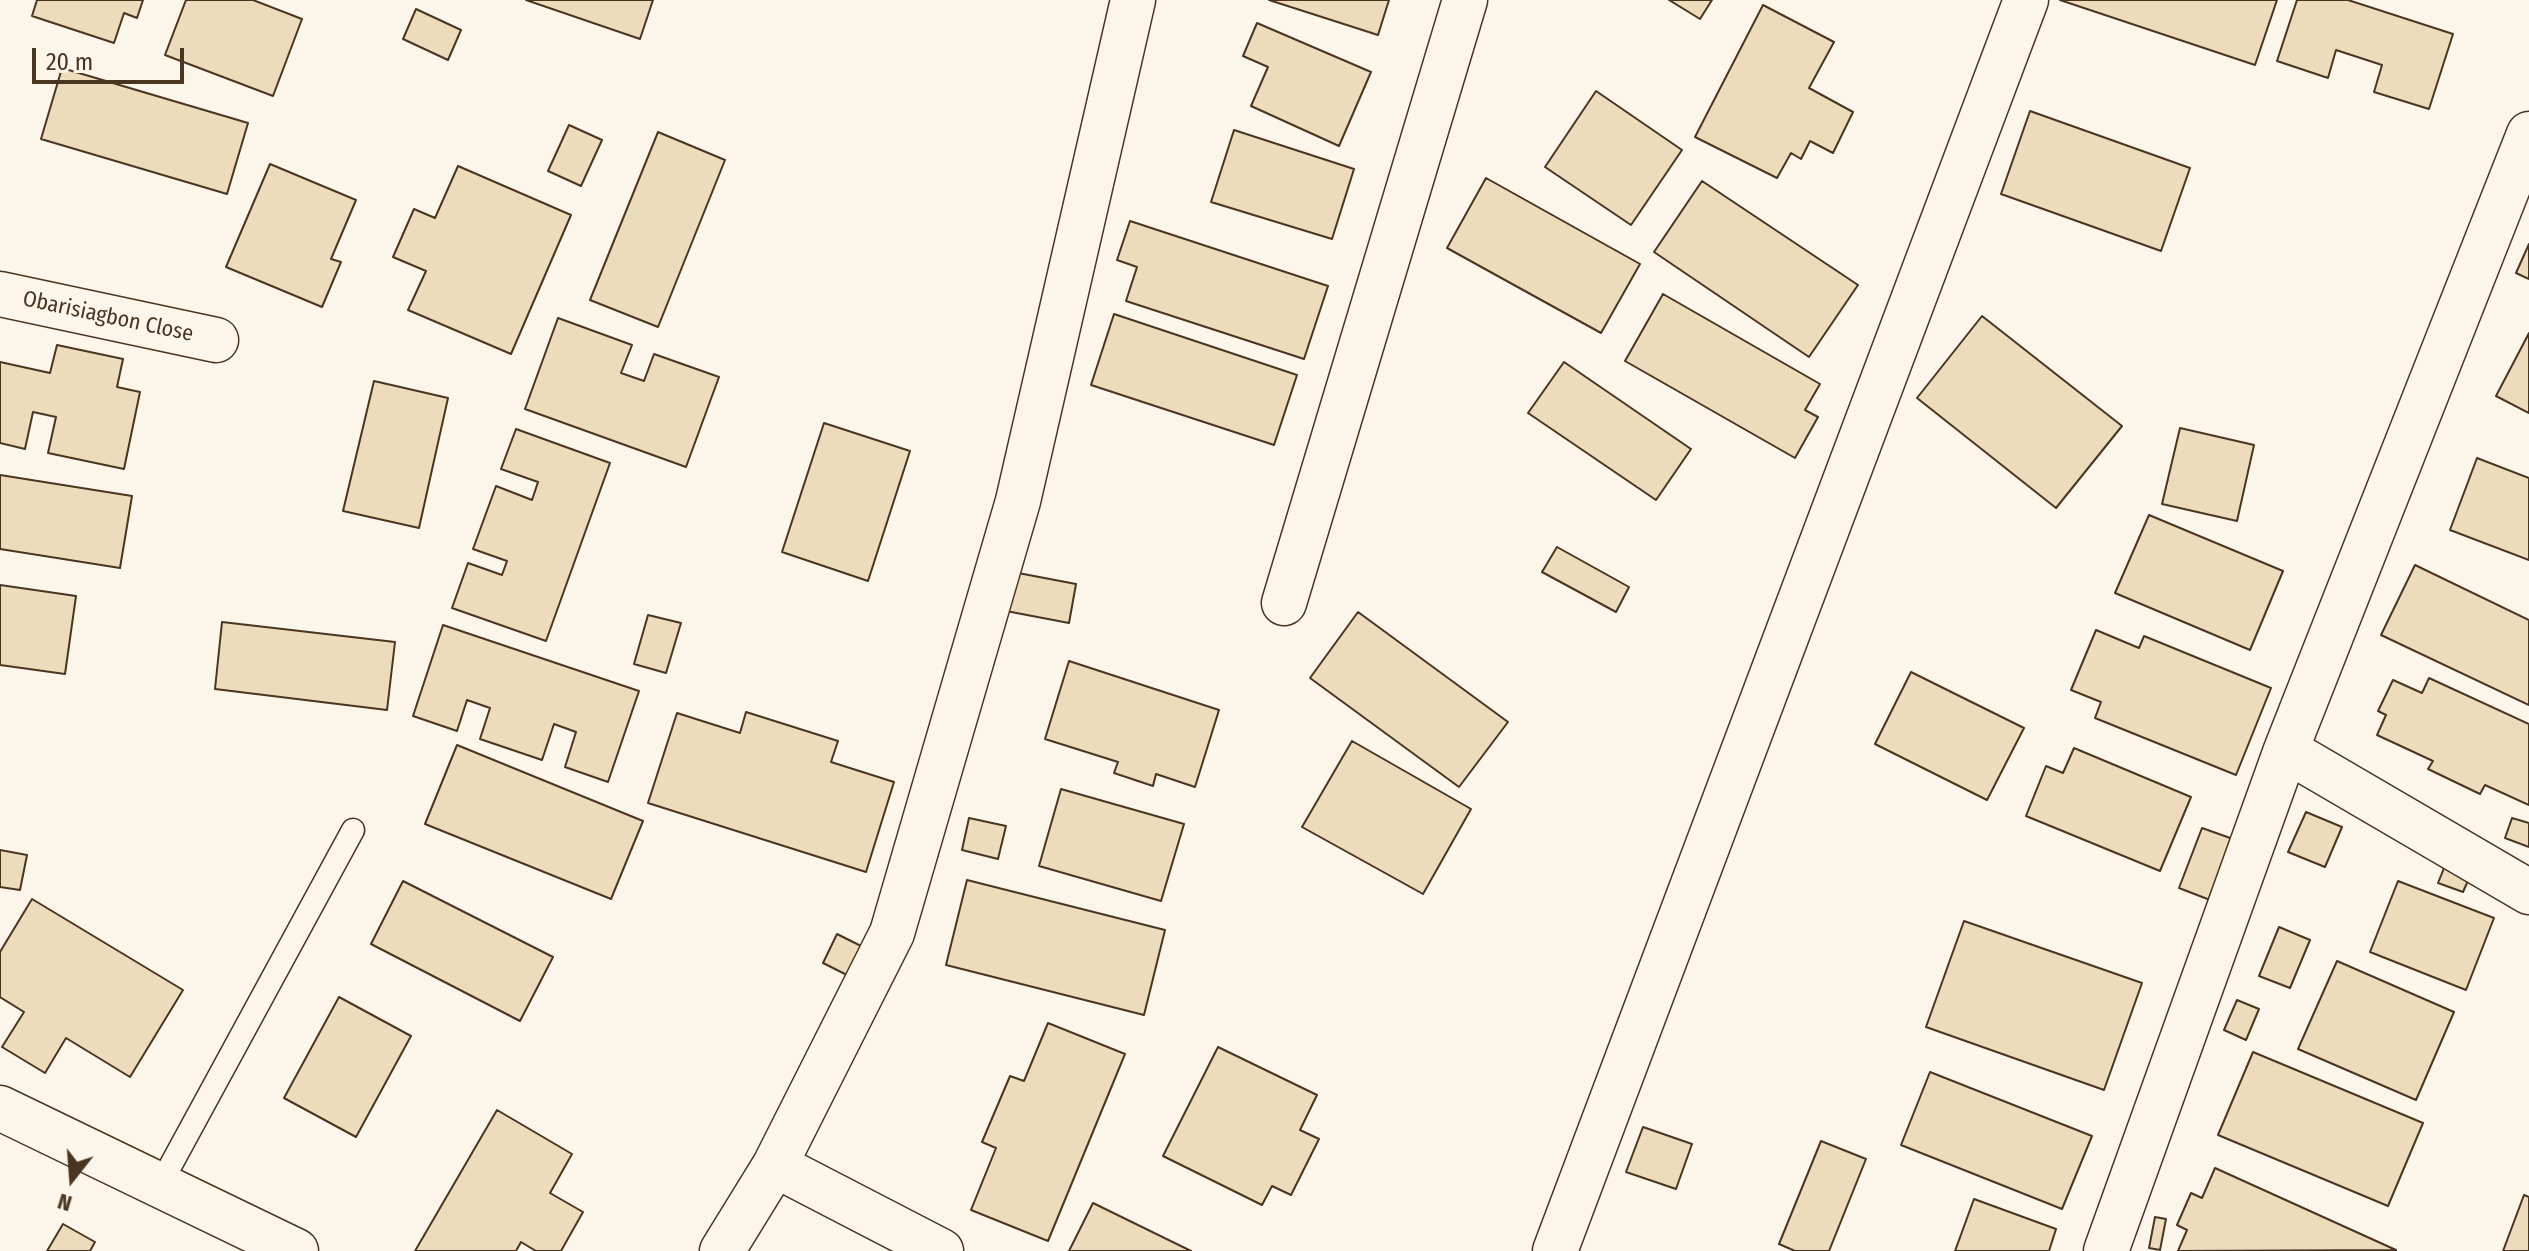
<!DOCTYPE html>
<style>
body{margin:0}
#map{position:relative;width:2529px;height:1251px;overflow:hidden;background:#fbf6e9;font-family:"Fira Sans Condensed",sans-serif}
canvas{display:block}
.north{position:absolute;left:32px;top:1139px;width:80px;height:80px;-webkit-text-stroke:6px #fbf6e9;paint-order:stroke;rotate:197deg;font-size:22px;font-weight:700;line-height:32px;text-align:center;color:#4a3520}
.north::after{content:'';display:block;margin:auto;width:28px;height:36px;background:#4a3520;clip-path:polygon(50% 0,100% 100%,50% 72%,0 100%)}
.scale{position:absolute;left:32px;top:48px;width:152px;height:36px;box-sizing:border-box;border:4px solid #4a3520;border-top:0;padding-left:10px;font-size:24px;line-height:28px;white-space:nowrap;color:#4a3520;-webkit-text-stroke:6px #fbf6e9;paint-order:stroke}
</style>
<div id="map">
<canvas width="2529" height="1251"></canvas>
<div class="north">N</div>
<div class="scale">20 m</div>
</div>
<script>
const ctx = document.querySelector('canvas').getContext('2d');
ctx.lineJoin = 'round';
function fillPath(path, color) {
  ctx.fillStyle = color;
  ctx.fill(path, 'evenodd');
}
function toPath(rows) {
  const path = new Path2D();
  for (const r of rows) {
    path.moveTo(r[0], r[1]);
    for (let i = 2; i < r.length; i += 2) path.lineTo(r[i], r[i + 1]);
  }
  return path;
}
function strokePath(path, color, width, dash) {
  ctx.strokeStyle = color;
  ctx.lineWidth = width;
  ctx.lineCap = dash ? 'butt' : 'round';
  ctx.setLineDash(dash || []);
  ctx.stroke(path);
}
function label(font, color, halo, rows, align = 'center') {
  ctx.font = font + ' "Fira Sans Condensed",sans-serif';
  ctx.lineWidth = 6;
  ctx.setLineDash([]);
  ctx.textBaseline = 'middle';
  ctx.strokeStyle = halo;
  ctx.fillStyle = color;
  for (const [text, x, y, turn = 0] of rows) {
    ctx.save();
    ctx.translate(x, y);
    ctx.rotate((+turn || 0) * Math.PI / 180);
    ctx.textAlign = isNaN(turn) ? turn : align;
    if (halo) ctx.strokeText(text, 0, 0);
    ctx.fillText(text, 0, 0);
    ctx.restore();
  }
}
const building = toPath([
 [37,0,143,0,137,18,124,13,114,43,32,16,37,0],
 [186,0,253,0,302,19,273,96,165,55,186,0],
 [526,0,653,0,640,39,526,0],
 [1269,0,1389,0,1378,35,1269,0],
 [1669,0,1712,0,1700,19,1669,0],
 [2060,0,2277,0,2255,65,2060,0],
 [2297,0,2348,0,2453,34,2429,109,2374,92,2382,65,2336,50,2328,78,2277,61,2297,0],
 [1763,5,1834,42,1809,88,1853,112,1833,153,1810,141,1801,159,1791,153,1777,178,1695,137,1763,5],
 [416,9,461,30,448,60,403,39,416,9],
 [1257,23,1371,72,1339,146,1251,106,1268,67,1243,56,1257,23],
 [62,68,248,123,227,194,41,139,62,68],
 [1596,91,1682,150,1631,225,1545,167,1596,91],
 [2030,111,2190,168,2161,251,2001,194,2030,111],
 [569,125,602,140,581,186,548,171,569,125],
 [1234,130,1354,169,1332,239,1211,202,1234,130],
 [658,132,725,160,658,327,590,300,658,132],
 [270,164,356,200,331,259,341,262,322,307,226,267,270,164],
 [458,166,571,215,511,354,408,310,426,271,393,257,414,209,435,218,458,166],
 [1486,178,1640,264,1601,333,1447,248,1486,178],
 [1702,181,1858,285,1809,357,1654,252,1702,181],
 [1130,221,1328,286,1304,359,1126,301,1137,267,1117,260,1130,221],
 [2529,244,2529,279,2516,273,2529,244],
 [1663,294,1820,384,1805,410,1818,417,1795,458,1625,361,1663,294],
 [1114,314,1297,375,1274,445,1091,385,1114,314],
 [1982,316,2122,426,2056,508,1917,398,1982,316],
 [558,318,632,345,621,373,644,381,654,354,719,377,686,467,525,409,558,318],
 [2529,333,2529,413,2496,396,2529,333],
 [57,345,123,359,117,387,140,392,124,469,48,453,56,417,33,412,25,449,0,443,0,362,50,373,57,345],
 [1564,362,1691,449,1656,500,1528,413,1564,362],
 [374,381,448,398,419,528,343,511,374,381],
 [824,423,910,451,868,581,782,552,824,423],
 [2180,428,2254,445,2237,521,2162,504,2180,428],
 [516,429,610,463,546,641,452,608,468,563,502,575,507,561,473,549,496,486,532,500,538,482,501,469,516,429],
 [2477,458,2529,478,2529,560,2450,530,2477,458],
 [0,475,132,496,120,568,0,549,0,475],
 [2149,515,2283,571,2250,650,2115,593,2149,515],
 [1557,547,1629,587,1616,612,1542,572,1557,547],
 [2415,565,2529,620,2529,705,2381,635,2415,565],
 [1013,572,1076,584,1069,623,1006,611,1013,572],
 [0,585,76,596,65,674,0,665,0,585],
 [1358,612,1508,722,1459,787,1310,678,1358,612],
 [648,615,681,623,666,673,634,664,648,615],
 [222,622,395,642,387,710,215,689,222,622],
 [443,625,639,691,608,782,565,767,576,732,554,724,542,760,480,739,490,708,467,700,457,731,413,716,443,625],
 [2096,630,2139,648,2144,636,2271,688,2236,775,2095,718,2101,702,2071,690,2096,630],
 [1069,661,1219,710,1195,787,1156,774,1153,786,1114,773,1118,762,1045,739,1069,661],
 [1911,672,2024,728,1987,800,1875,744,1911,672],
 [2429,678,2529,724,2529,805,2485,785,2480,794,2428,769,2433,761,2377,735,2386,715,2378,711,2393,680,2422,693,2429,678],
 [746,712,838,741,831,762,894,782,866,872,648,803,677,713,740,733,746,712],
 [1352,741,1471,809,1423,894,1302,827,1352,741],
 [457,745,643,821,611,899,425,824,457,745],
 [2074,748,2191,797,2160,871,2026,816,2046,766,2063,773,2074,748],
 [1061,789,1184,824,1161,901,1039,866,1061,789],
 [2306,812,2342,827,2325,867,2288,852,2306,812],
 [969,818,1006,826,998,859,962,850,969,818],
 [2512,818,2529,823,2529,847,2505,838,2512,818],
 [2202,828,2233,839,2210,900,2179,888,2202,828],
 [0,850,27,855,20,890,0,887,0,850],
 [2448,858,2474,867,2463,892,2438,883,2448,858],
 [967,880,1165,930,1144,1015,946,965,967,880],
 [403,881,553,957,520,1021,371,944,403,881],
 [2398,881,2494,918,2466,990,2370,952,2398,881],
 [32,899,183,990,130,1077,66,1038,45,1073,2,1047,24,1012,0,997,0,952,32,899],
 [1964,921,2142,983,2104,1090,1926,1027,1964,921],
 [2279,927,2310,940,2290,988,2259,976,2279,927],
 [837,934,867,949,853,978,823,963,837,934],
 [2337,961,2454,1012,2416,1100,2298,1049,2337,961],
 [339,997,411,1036,356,1137,284,1098,339,997],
 [2237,1000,2259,1009,2246,1040,2224,1030,2237,1000],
 [1048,1023,1125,1054,1048,1241,971,1210,996,1148,982,1142,1010,1076,1024,1081,1048,1023],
 [1218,1047,1317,1095,1300,1130,1319,1139,1291,1195,1272,1186,1262,1205,1163,1156,1218,1047],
 [2253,1052,2423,1123,2388,1206,2218,1135,2253,1052],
 [1930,1072,2092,1136,2062,1209,1901,1145,1930,1072],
 [497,1110,572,1154,550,1193,583,1212,561,1251,536,1251,521,1242,516,1251,415,1251,497,1110],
 [1643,1127,1692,1144,1676,1189,1626,1172,1643,1127],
 [1821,1141,1866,1159,1829,1251,1795,1251,1779,1244,1821,1141],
 [2215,1168,2396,1250,2178,1251,2187,1230,2177,1225,2191,1193,2202,1198,2215,1168],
 [2524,1195,2529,1197,2529,1251,2503,1251,2524,1195],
 [1974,1199,2056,1229,2049,1251,1955,1251,1974,1199],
 [1093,1203,1191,1251,1069,1251,1093,1203],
 [2155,1217,2166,1219,2160,1250,2149,1248,2155,1217],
 [63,1224,95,1242,90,1251,47,1251,63,1224]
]);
const lane = toPath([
 [160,1185,353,830]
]);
const street = toPath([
 [0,294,216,340],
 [1284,603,1465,0],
 [2286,750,2529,892],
 [0,1108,296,1251],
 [775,1165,941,1251],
 [722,1251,775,1165,892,933,1018,501,1133,0],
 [1555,1251,2026,0],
 [2106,1251,2286,750,2529,134]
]);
const streetNames = [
 ["Obarisiagbon Close",108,317,12]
];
fillPath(building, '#ecdcbc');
strokePath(building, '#4a3520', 2);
strokePath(lane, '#4a3520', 25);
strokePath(street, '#4a3520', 47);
strokePath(lane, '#fbf6e9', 22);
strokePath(street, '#fbf6e9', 44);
label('22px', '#4a3520', '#fbf6e9', streetNames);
</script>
